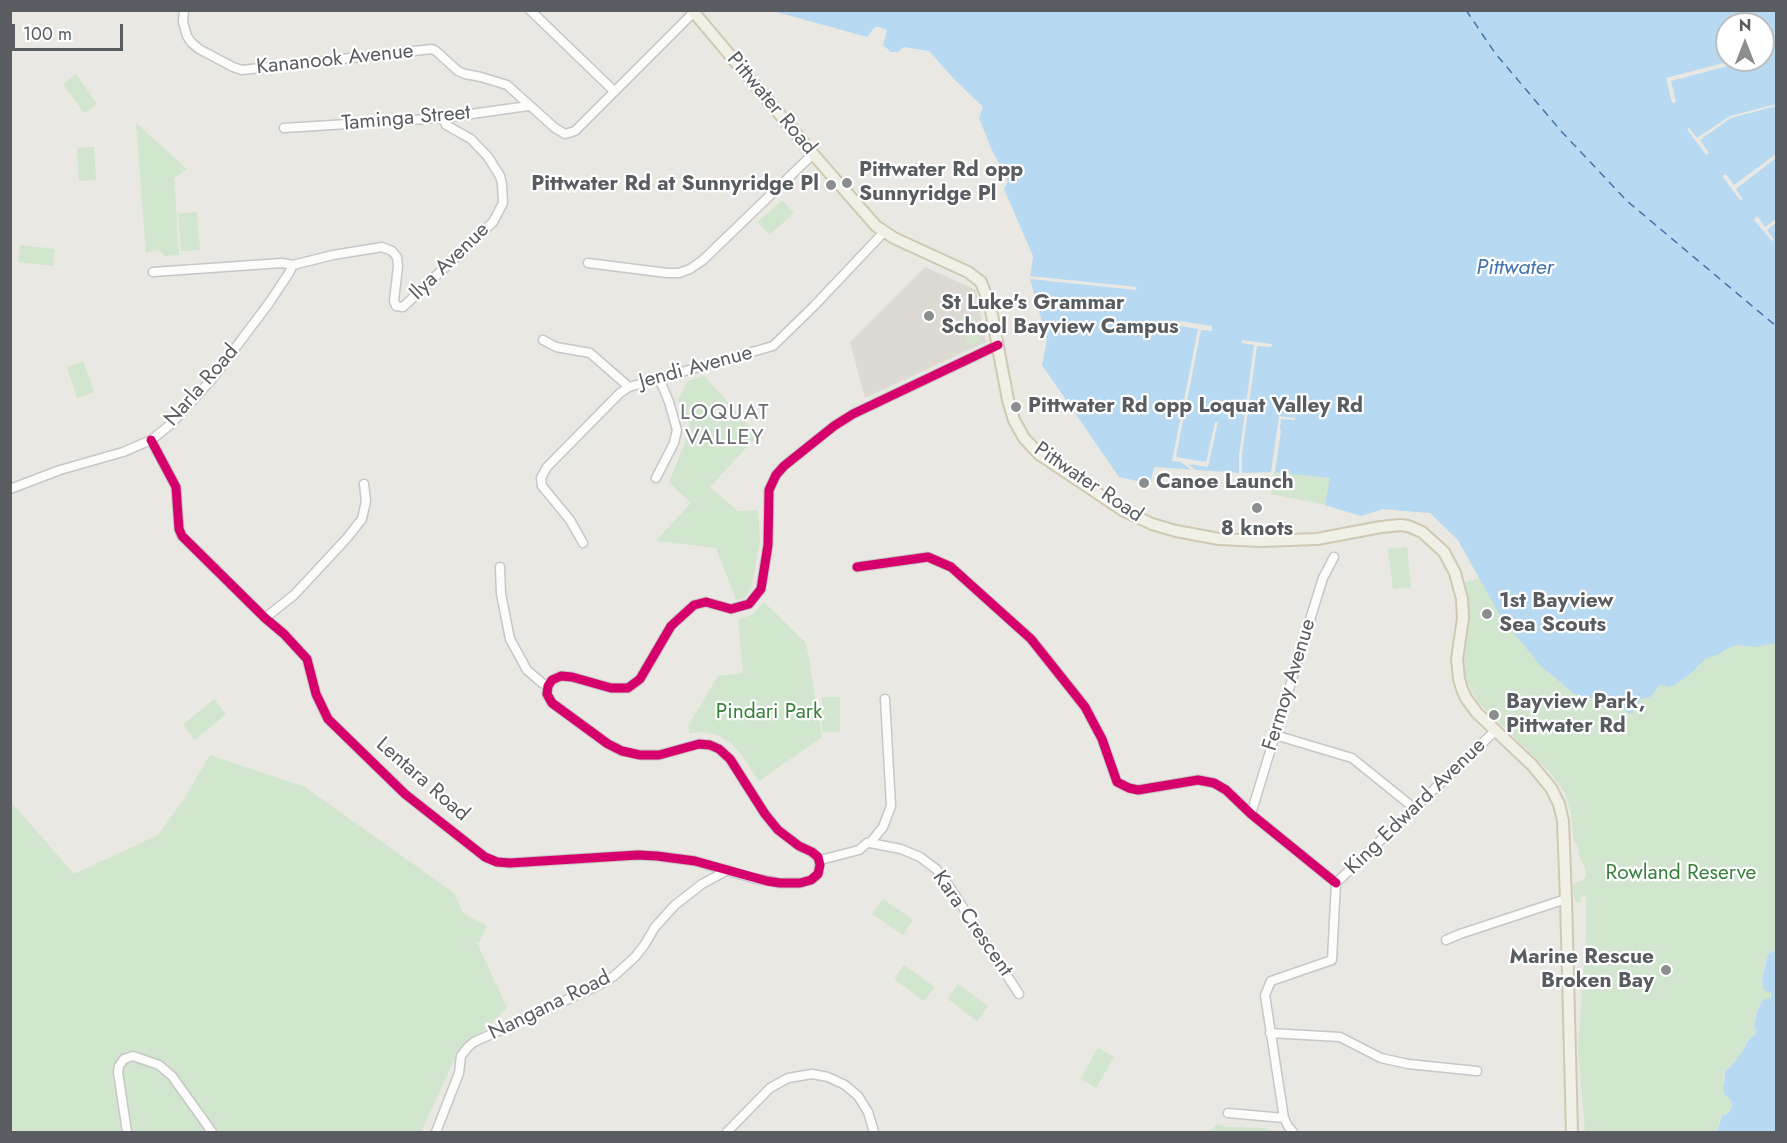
<!DOCTYPE html>
<style>
body{margin:0}
#map{position:relative;width:1787px;height:1143px;overflow:hidden;background:#e9e8e3;font-family:Jost,sans-serif}
canvas{display:block}
.frame{position:absolute;inset:0;border:12px solid #595d61;pointer-events:none}
.north{position:absolute;left:1715px;top:12px;width:60px;height:60px;box-sizing:border-box;background:#fff;border:2px solid #bdbec0;border-radius:50%;rotate:0deg;font-size:16px;font-weight:700;line-height:24px;text-align:center;color:#595d61}
.north::after{content:'';display:block;margin:auto;width:21px;height:27px;background:#8b8e8e;clip-path:polygon(50% 0,100% 100%,50% 72%,0 100%)}
.scale{position:absolute;left:12px;top:24px;width:111px;height:27px;box-sizing:border-box;border:3px solid #595d61;border-top:0;padding-left:8px;font-size:18px;line-height:21px;white-space:nowrap;color:#595d61;-webkit-text-stroke:4px #fff;paint-order:stroke}
</style>
<div id="map">
<canvas width="1787" height="1143"></canvas>
<div class="frame"></div>
<div class="north">N</div>
<div class="scale">100 m</div>
</div>
<script>
const ctx = document.querySelector('canvas').getContext('2d');
ctx.lineJoin = 'round';
function fillPath(path, color) {
  ctx.fillStyle = color;
  ctx.fill(path, 'evenodd');
}
function toPath(rows) {
  const path = new Path2D();
  for (const r of rows) {
    path.moveTo(r[0], r[1]);
    for (let i = 2; i < r.length; i += 2) path.lineTo(r[i], r[i + 1]);
  }
  return path;
}
function strokePath(path, color, width, dash) {
  ctx.strokeStyle = color;
  ctx.lineWidth = width;
  ctx.lineCap = dash ? 'butt' : 'round';
  ctx.setLineDash(dash || []);
  ctx.stroke(path);
}
function label(font, color, halo, rows, align = 'center') {
  ctx.font = font + ' Jost,sans-serif';
  ctx.lineWidth = 4.5;
  ctx.setLineDash([]);
  ctx.textBaseline = 'middle';
  ctx.strokeStyle = halo;
  ctx.fillStyle = color;
  for (const [text, x, y, turn = 0] of rows) {
    ctx.save();
    ctx.translate(x, y);
    ctx.rotate((+turn || 0) * Math.PI / 180);
    ctx.textAlign = isNaN(turn) ? turn : align;
    if (halo) ctx.strokeText(text, 0, 0);
    ctx.fillText(text, 0, 0);
    ctx.restore();
  }
}
const education = toPath([
 [925,267,976,290,986,342,865,398,850,342]
]);
const green = toPath([
 [76,74,97,104,84,113,63,84],
 [136,123,187,169,174,178,179,255,165,256,158,250,146,253],
 [94,147,96,180,79,181,77,148],
 [782,200,794,213,769,235,758,222],
 [197,212,200,250,181,251,178,214],
 [20,245,55,249,53,266,18,262],
 [973,316,981,342,968,346,960,319],
 [83,361,94,392,77,398,67,367],
 [704,376,758,435,710,487,738,511,758,510,760,540,751,589,744,598,736,600,716,548,656,541,691,503,669,482,691,428,678,400,688,381],
 [1317,467,1776,616,1776,950,1768,954,1764,967,1762,983,1771,992,1772,995,1770,999,1765,999,1762,1001,1759,1006,1754,1025,1756,1030,1755,1034,1747,1042,1744,1049,1738,1058,1725,1072,1723,1076,1724,1094,1731,1100,1732,1105,1729,1113,1720,1119,1717,1132,1585,1132,1578,1049,1586,934,1586,898,1584,896,1581,897,1581,902,1576,902,1574,897,1573,886,1574,884,1583,880,1586,876,1585,867,1579,856,1578,846,1574,841,1571,814,1565,793,1550,772,1479,703,1467,682,1464,667,1465,645,1469,619,1464,583,1479,578,1458,540,1430,513,1383,509,1361,516,1322,504,1271,494,1274,472,1312,476],
 [1407,547,1411,587,1393,589,1388,549],
 [764,602,806,643,822,737,759,781,741,754,732,744,718,735,702,732,690,733,688,726,718,676,743,673,738,619,752,615],
 [822,697,840,697,840,732,822,732],
 [214,699,226,714,195,740,183,725],
 [210,755,305,787,454,893,463,913,487,926,479,942,476,941,507,1008,454,1060,421,1132,11,1132,10,801,74,874,158,835,182,802],
 [883,899,913,920,903,935,872,914],
 [904,965,935,987,924,1001,894,979],
 [958,984,988,1006,977,1021,948,999],
 [1098,1048,1114,1057,1096,1088,1080,1079],
 [1218,1124,1227,1127,1265,1128,1274,1132,1208,1132]
]);
const water = toPath([
 [773,11,1776,11,1776,643,1755,647,1737,645,1728,648,1719,654,1705,659,1688,676,1673,686,1667,687,1664,685,1660,685,1650,697,1641,699,1632,714,1607,702,1574,694,1539,664,1501,617,1458,540,1430,513,1383,509,1361,516,1325,505,1330,478,1274,472,1242,473,1154,467,1150,484,1119,477,1042,365,1047,340,1030,279,1033,256,1004,189,1008,182,991,148,979,118,983,107,954,79,929,51,904,47,898,52,891,52,883,45,887,30,879,27,875,27,867,37],
 [1727,24,1763,24,1763,60,1727,60],
 [1776,946,1776,1132,1717,1132,1722,1116,1729,1113,1732,1105,1731,1100,1724,1094,1723,1089,1725,1072,1738,1058,1744,1049,1747,1042,1755,1034,1756,1030,1754,1025,1757,1012,1762,1001,1765,999,1771,998,1771,992,1765,991,1763,988,1762,978,1768,954,1776,950]
]);
const pier = toPath([
 [1735,60,1750,60,1671,81,1676,102,1672,103,1666,78],
 [1776,104,1776,106,1731,118,1700,140,1709,153,1706,155,1687,129,1689,128,1697,138,1730,116],
 [1776,154,1776,158,1736,189,1743,199,1740,200,1722,176,1726,174,1734,185],
 [1757,216,1765,227,1776,219,1776,223,1767,230,1774,240,1772,241,1754,220],
 [1030,276,1137,287,1136,290,1030,279],
 [1180,321,1212,326,1212,331,1201,330,1176,457,1206,462,1215,422,1218,422,1208,467,1188,464,1196,470,1190,469,1181,462,1172,461,1198,329,1180,326],
 [1242,340,1272,344,1271,347,1257,346,1242,455,1242,473,1239,473,1239,456,1254,345,1242,343],
 [1279,416,1295,418,1295,420,1281,419,1280,428,1281,431,1275,472,1271,472]
]);
const ferry = toPath([
 [1466,10,1495,53,1561,131,1627,201,1776,326]
]);
const minor = toPath([
 [184,10,183,22,187,36,191,42,199,49,233,67,242,70,432,49,436,51,458,71,465,74,481,77,507,85,555,128,565,134,575,131,694,12],
 [530,10,614,91],
 [284,128,443,118,528,106],
 [588,263,667,273,679,273,690,269,703,260,813,154],
 [153,272,282,263,293,265,333,255,382,247,392,251,397,257,398,266,394,301,396,306,403,307,493,222,503,203,502,184,500,176,488,157,471,139,446,125,443,118],
 [543,340,556,347,590,353,629,387],
 [151,440,176,487,179,529,182,536,265,618,284,634,307,659,316,694,328,719,405,794,485,857,497,862,510,863,638,855,657,856,695,861,753,878,780,883,800,883,811,880,818,874,820,860],
 [656,478,674,443,677,430,669,402,659,378],
 [10,489,60,470,123,452,151,440,170,425,212,379,269,303,289,273,293,265],
 [583,543,570,520,542,486,541,478,547,467,620,393,629,387,773,346,814,306,884,232],
 [500,567,501,594,510,639,527,670,542,683,548,686],
 [857,567,928,557,951,567,1031,639,1074,693,1085,707,1102,739,1117,782,1129,788,1138,790,1198,780,1214,783,1226,790,1251,814,1336,883],
 [265,618,294,595,347,538,362,519,366,501,364,484],
 [1275,735,1352,758,1414,808],
 [1251,814,1317,597,1323,578,1334,557],
 [870,843,883,827,891,806,885,699],
 [820,860,812,852,799,846,778,830,765,814,730,759,719,749,710,745,699,744,659,755,640,755,622,751,608,744,552,703,547,694,548,686,552,680,561,676,572,677,611,688,628,688,640,679,671,626,694,605,706,602,731,609,749,604,761,589,768,545,769,490,776,475,784,466,834,426,853,414,998,345],
 [820,860,859,850,867,843,870,843,901,849,920,857,936,869,947,883,1019,994],
 [1336,883,1496,730],
 [1446,940,1460,934,1566,899],
 [1270,1033,1340,1037,1381,1058,1408,1064,1477,1071],
 [1228,1113,1284,1118,1288,1126,1293,1132],
 [1284,1118,1265,995,1271,981,1332,960,1336,883],
 [127,1132,118,1072,119,1066,124,1059,133,1056,159,1065,172,1076,212,1132],
 [436,1132,459,1073,461,1056,468,1047,474,1042,597,986,614,976,635,957,645,944,655,927,675,905,702,884,728,870],
 [727,1132,770,1088,788,1078,812,1074,828,1077,845,1085,858,1096,868,1112,874,1132]
]);
const major = toPath([
 [692,10,813,154,876,226,894,238,968,272,981,282,990,305,1008,400,1014,420,1024,438,1039,454,1124,511,1152,524,1176,531,1219,539,1261,541,1317,539,1381,527,1400,525,1408,526,1422,532,1444,552,1455,573,1462,599,1463,618,1457,659,1459,679,1462,689,1466,698,1477,713,1532,765,1542,777,1551,788,1559,804,1563,821,1566,899,1572,1132]
]);
const cycleway = toPath([
 [151,440,176,487,179,529,182,536,265,618,284,634,307,659,316,694,328,719,405,794,485,857,497,862,510,863,638,855,657,856,695,861,767,881,780,883,800,883,811,880,818,874,820,865,818,857,812,852,799,846,778,830,765,814,730,759,719,749,710,745,699,744,659,755,640,755,622,751,608,744,552,703,547,694,548,686,552,680,561,676,572,677,611,688,628,688,640,679,671,626,694,605,706,602,731,609,749,604,761,589,768,545,769,490,776,475,784,466,834,426,853,414,998,345],
 [857,567,928,557,951,567,1031,639,1074,693,1085,707,1102,739,1117,782,1129,788,1138,790,1198,780,1214,783,1226,790,1251,814,1336,883]
]);
const markers = [
 [847,183,6,"#8b8e8e"],
 [831,185,6,"#8b8e8e"],
 [929,316,6,"#8b8e8e"],
 [1016,407,6,"#8b8e8e"],
 [1144,483,6,"#8b8e8e"],
 [1257,508,6,"#8b8e8e"],
 [1487,614,6,"#8b8e8e"],
 [1494,715,6,"#8b8e8e"],
 [1666,970,6,"#8b8e8e"]
];
const streetNames = [
 ["Kananook Avenue",335,60,-6],
 ["Pittwater Road",771,104,50],
 ["Taminga Street",406,119,-5],
 ["Ilya Avenue",450,262,-44],
 ["Jendi Avenue",696,368,-15],
 ["Narla Road",202,386,-49],
 ["Pittwater Road",1088,483,34],
 ["Fermoy Avenue",1290,685,-73],
 ["Lentara Road",422,780,41],
 ["King Edward Avenue",1416,807,-44],
 ["Kara Crescent",972,924,55],
 ["Nangana Road",550,1006,-26]
];
const poiNames = [
 ["Pittwater Rd opp",859,171],
 ["Sunnyridge Pl",859,195],
 ["Pittwater Rd at Sunnyridge Pl",819,185,"right"],
 ["St Luke's Grammar",941,304],
 ["School Bayview Campus",941,328],
 ["Pittwater Rd opp Loquat Valley Rd",1028,407],
 ["Canoe Launch",1156,483],
 ["8 knots",1257,530,"center"],
 ["1st Bayview",1499,602],
 ["Sea Scouts",1499,626],
 ["Bayview Park,",1506,703],
 ["Pittwater Rd",1506,727],
 ["Marine Rescue",1654,958,"right"],
 ["Broken Bay",1654,982,"right"]
];
const parkNames = [
 ["Pindari Park",769,713],
 ["Rowland Reserve",1681,874]
];
const waterNames = [
 ["Pittwater",1515,269]
];
const neighbourhoodNames = [
 ["LOQUAT",725,414],
 ["VALLEY",725,439]
];
fillPath(education, '#dcdad3');
fillPath(green, '#d1e5cf');
fillPath(water, '#b8d9f2');
fillPath(pier, '#e9e8e3');
strokePath(ferry, '#4274a9', 1.5, [8, 6]);
strokePath(minor, '#c6c7c6', 11);
strokePath(major, '#d0c8b2', 14);
strokePath(minor, '#fcfcfb', 8);
strokePath(major, '#f1f0e6', 10);
strokePath(cycleway, '#d6006c', 9);
for (const [x, y, r, color] of markers) {
  const dot = new Path2D();
  dot.arc(x, y, r, 0, 2 * Math.PI);
  ctx.fillStyle = color;
  ctx.fill(dot);
  strokePath(dot, '#fff', 2);
}
label('21px', '#595d61', '#fff', streetNames);
label('bold 21px', '#595d61', '#fff', poiNames, 'left');
label('21px', '#39803d', '#fff', parkNames);
label('italic 22px', '#4274a9', '#fff', waterNames);
ctx.letterSpacing = '1.5px';
label('22px', '#6a6e73', '#fff', neighbourhoodNames);
ctx.letterSpacing = '0px';
</script>
